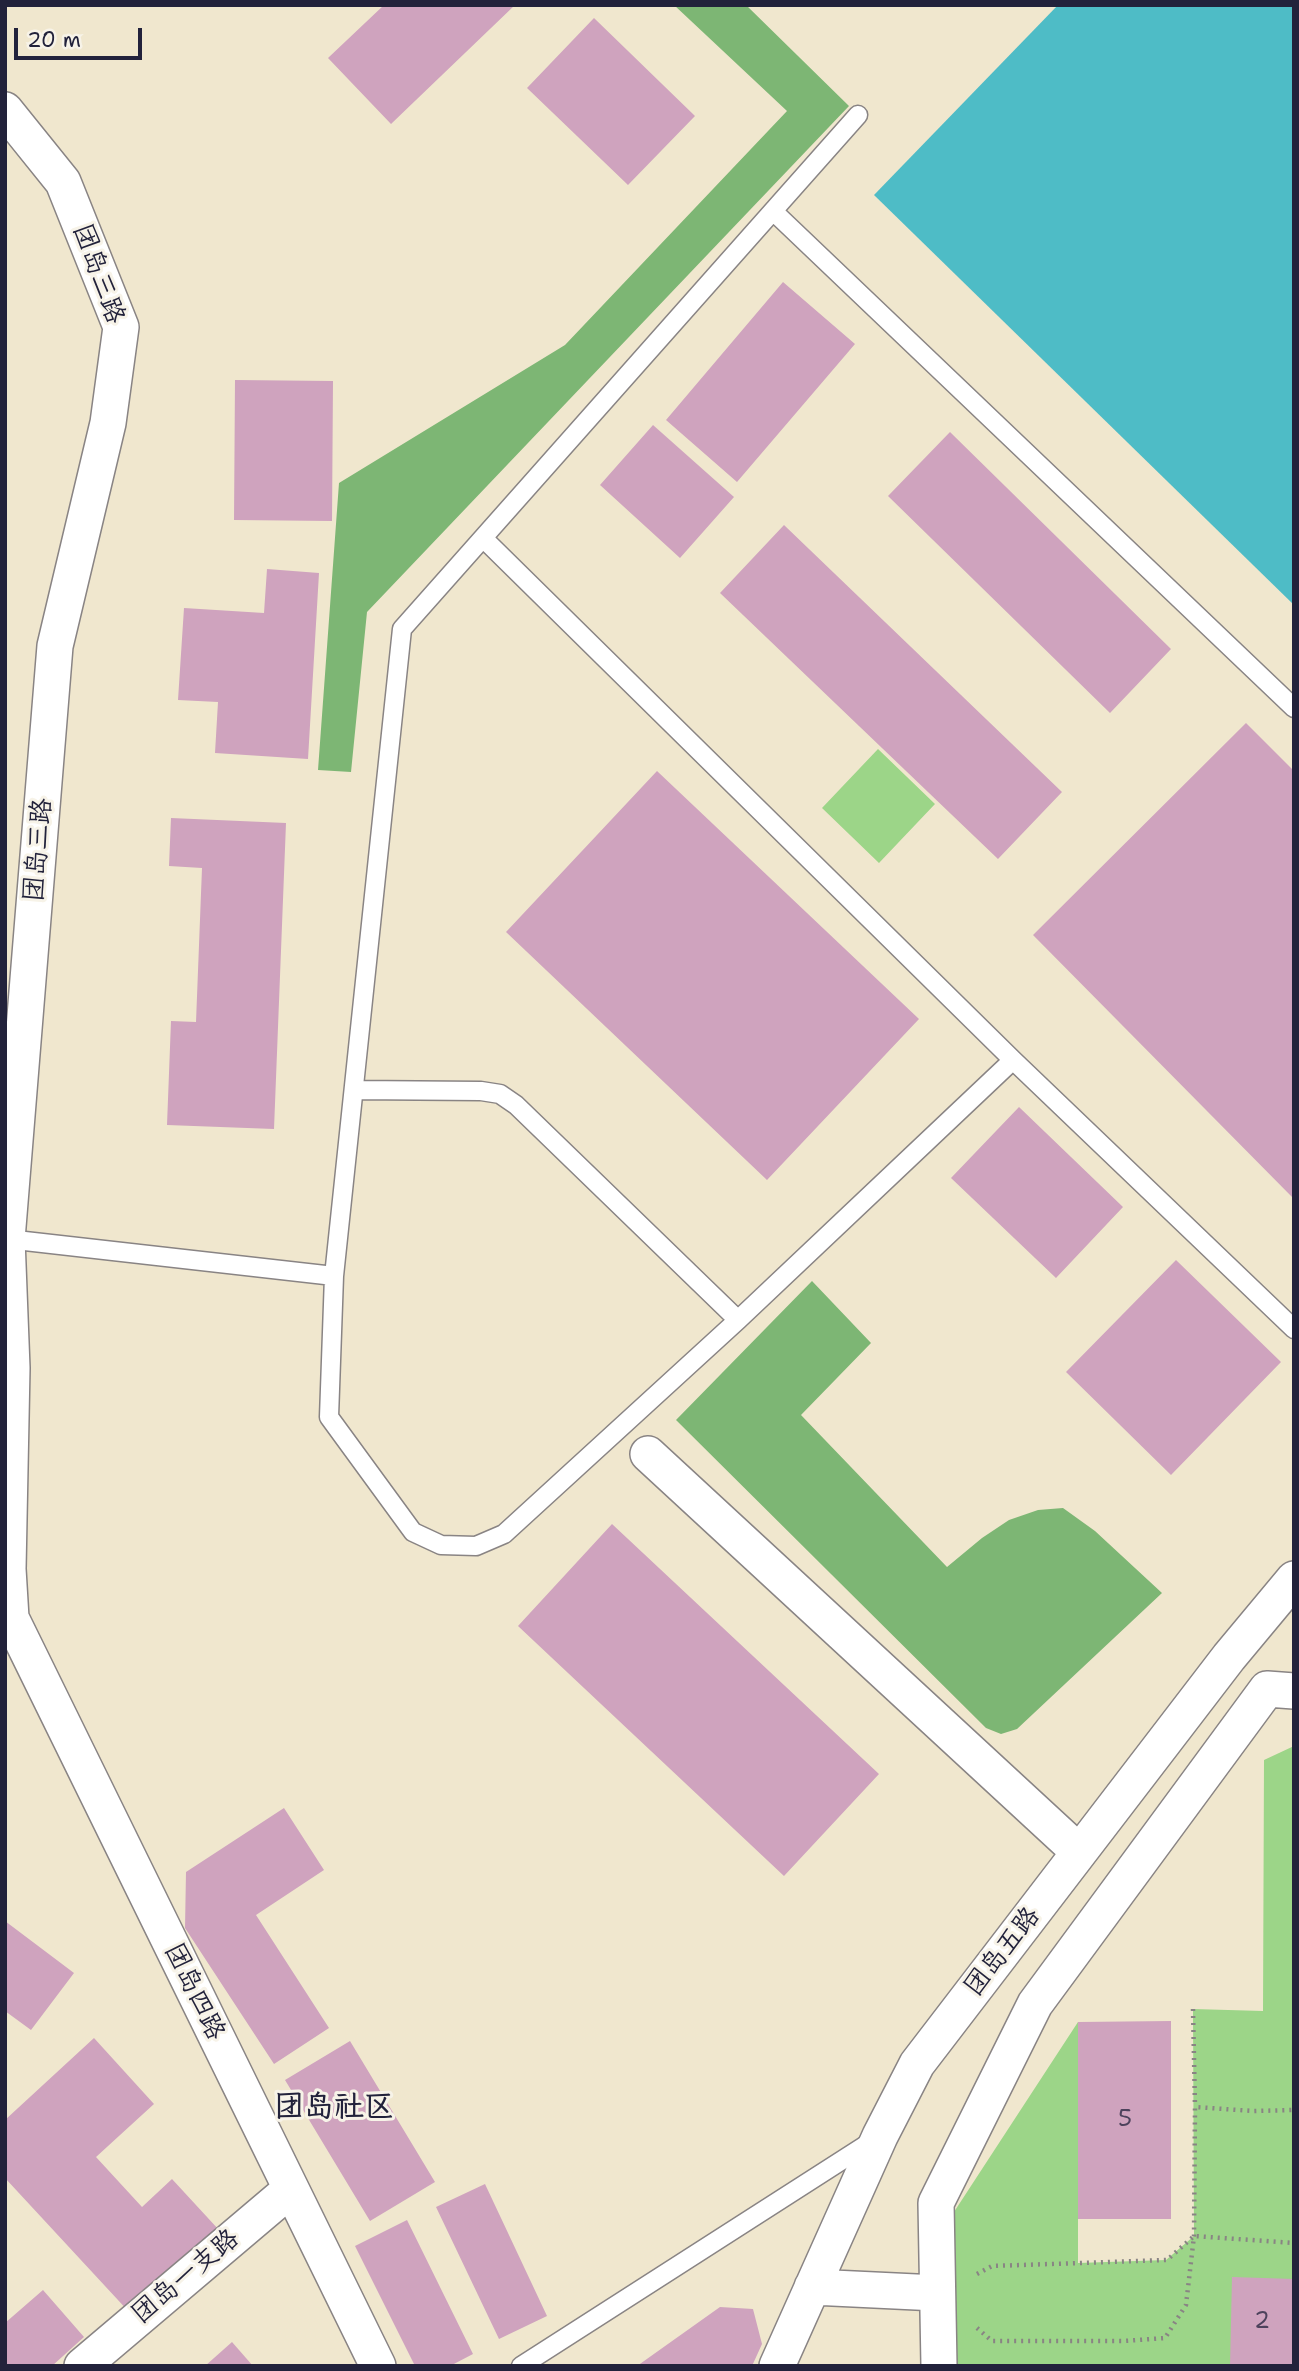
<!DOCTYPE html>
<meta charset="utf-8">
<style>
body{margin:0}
#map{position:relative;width:1299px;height:2371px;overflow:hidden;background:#f0e7ce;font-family:"Shantell Sans",sans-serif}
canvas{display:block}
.frame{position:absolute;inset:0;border:7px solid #22223b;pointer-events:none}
.scale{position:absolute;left:14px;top:28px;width:128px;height:32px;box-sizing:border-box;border:4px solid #22223b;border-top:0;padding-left:9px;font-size:21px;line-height:24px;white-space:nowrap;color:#22223b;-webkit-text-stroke:5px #f7f3e8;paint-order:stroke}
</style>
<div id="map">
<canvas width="1299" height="2371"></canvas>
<div class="frame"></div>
<div class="scale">20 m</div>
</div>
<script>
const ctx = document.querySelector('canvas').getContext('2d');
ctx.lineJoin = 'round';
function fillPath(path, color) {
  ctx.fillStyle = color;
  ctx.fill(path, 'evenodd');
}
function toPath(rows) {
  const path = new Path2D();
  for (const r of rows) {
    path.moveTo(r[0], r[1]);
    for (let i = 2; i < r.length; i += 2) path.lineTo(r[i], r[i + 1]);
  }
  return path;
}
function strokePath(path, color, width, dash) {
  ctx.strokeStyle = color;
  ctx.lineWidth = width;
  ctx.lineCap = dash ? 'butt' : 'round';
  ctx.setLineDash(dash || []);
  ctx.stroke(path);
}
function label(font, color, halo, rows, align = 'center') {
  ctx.font = font + ' "Shantell Sans","LXGW WenKai TC",sans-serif';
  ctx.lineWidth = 6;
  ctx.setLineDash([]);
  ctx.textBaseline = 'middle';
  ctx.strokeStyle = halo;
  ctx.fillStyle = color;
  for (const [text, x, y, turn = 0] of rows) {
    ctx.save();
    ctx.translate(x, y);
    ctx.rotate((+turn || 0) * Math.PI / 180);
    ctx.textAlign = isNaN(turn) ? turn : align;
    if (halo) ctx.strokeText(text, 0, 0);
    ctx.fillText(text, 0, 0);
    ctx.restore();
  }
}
const green = toPath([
 [878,749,935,804,879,863,822,808],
 [1294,1746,1294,2366,956,2366,952,2215,1078,2022,1078,2263,1166,2260,1194,2236,1193,2009,1263,2011,1264,1760]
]);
const forest = toPath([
 [674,5,746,5,849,106,367,612,351,772,318,770,339,483,565,345,787,111],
 [812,1281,871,1343,801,1415,947,1567,982,1538,1009,1520,1038,1510,1063,1508,1095,1531,1162,1593,1017,1729,1001,1734,986,1728,676,1420]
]);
const water = toPath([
 [1058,5,1294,5,1294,605,874,195]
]);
const building = toPath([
 [384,5,515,5,391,124,328,58],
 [594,18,695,116,628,185,527,88],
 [783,282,855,344,737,482,666,420],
 [235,380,333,381,332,521,234,520],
 [653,425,734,497,680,558,600,485],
 [950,432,1171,649,1110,713,888,496],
 [784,525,1062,792,998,859,720,593],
 [267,569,319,573,308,759,215,753,218,702,178,700,184,608,264,613],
 [1246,723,1294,771,1294,1199,1033,935],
 [657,771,919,1019,767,1180,506,932],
 [171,818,286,823,274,1129,167,1125,171,1021,196,1022,202,868,169,866],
 [1019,1107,1123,1207,1056,1278,951,1178],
 [1176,1260,1281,1362,1171,1475,1066,1372],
 [612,1524,879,1774,784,1876,518,1626],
 [284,1808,324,1870,256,1915,329,2028,274,2064,185,1928,186,1872],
 [5,1921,74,1973,31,2030,5,2011],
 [1171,2021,1171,2219,1078,2219,1078,2022],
 [94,2038,154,2104,96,2157,142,2207,172,2179,219,2230,130,2313,5,2178,5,2120],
 [350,2041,435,2182,370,2221,285,2080],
 [485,2184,547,2316,499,2339,436,2207],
 [407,2220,473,2354,450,2366,415,2366,355,2246],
 [1232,2277,1294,2279,1294,2366,1230,2366],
 [43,2290,84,2337,52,2366,5,2366,5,2323],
 [720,2307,753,2309,762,2344,752,2366,637,2366],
 [232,2342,253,2366,205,2366]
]);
const path = toPath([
 [1193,2009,1195,2107],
 [977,2274,992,2266,1167,2260,1194,2236,1294,2243],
 [977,2328,992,2341,1124,2341,1165,2338,1186,2305,1194,2236,1195,2107,1253,2111,1294,2110]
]);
const lane = toPath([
 [773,211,1294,708],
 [483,538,1013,1060,1294,1329],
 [354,1090,481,1091,500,1094,516,1105,738,1320],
 [7,1239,334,1276,329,1417,413,1532,441,1545,476,1546,504,1534,738,1320,1013,1060],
 [334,1276,402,629,858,115],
 [521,2366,872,2141]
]);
const street = toPath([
 [5,110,63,182,121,327,108,423,55,646,7,1239,12,1368,8,1569,11,1618,378,2366],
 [648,1454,1079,1852],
 [812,2287,937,2293],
 [82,2366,291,2189],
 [777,2366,880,2136,917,2064,1229,1657,1294,1579],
 [939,2366,936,2203,1035,2004,1267,1689,1294,1691]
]);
const numberNames = [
 ["5",1125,2120],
 ["2",1262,2322]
];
const streetNames = [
 ["团岛三路",98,274,70],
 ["团岛三路",39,850,-85],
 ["团岛五路",1003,1952,-52],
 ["团岛四路",194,1992,64],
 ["团岛一支路",186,2277,-40]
];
const quarterNames = [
 ["团岛社区",334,2108]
];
fillPath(green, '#9cd588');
fillPath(forest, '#7db674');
fillPath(water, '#4ebcc6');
fillPath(building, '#cfa3be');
strokePath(lane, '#898484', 21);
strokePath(street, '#898484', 38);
strokePath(path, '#898484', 4.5, [2, 5]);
strokePath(lane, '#fff', 18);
strokePath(street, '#fff', 35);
label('23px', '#4d425c', null, numberNames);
label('26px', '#22223b', '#f7f3e8', streetNames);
label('bold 30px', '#22223b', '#f7f3e8', quarterNames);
</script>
